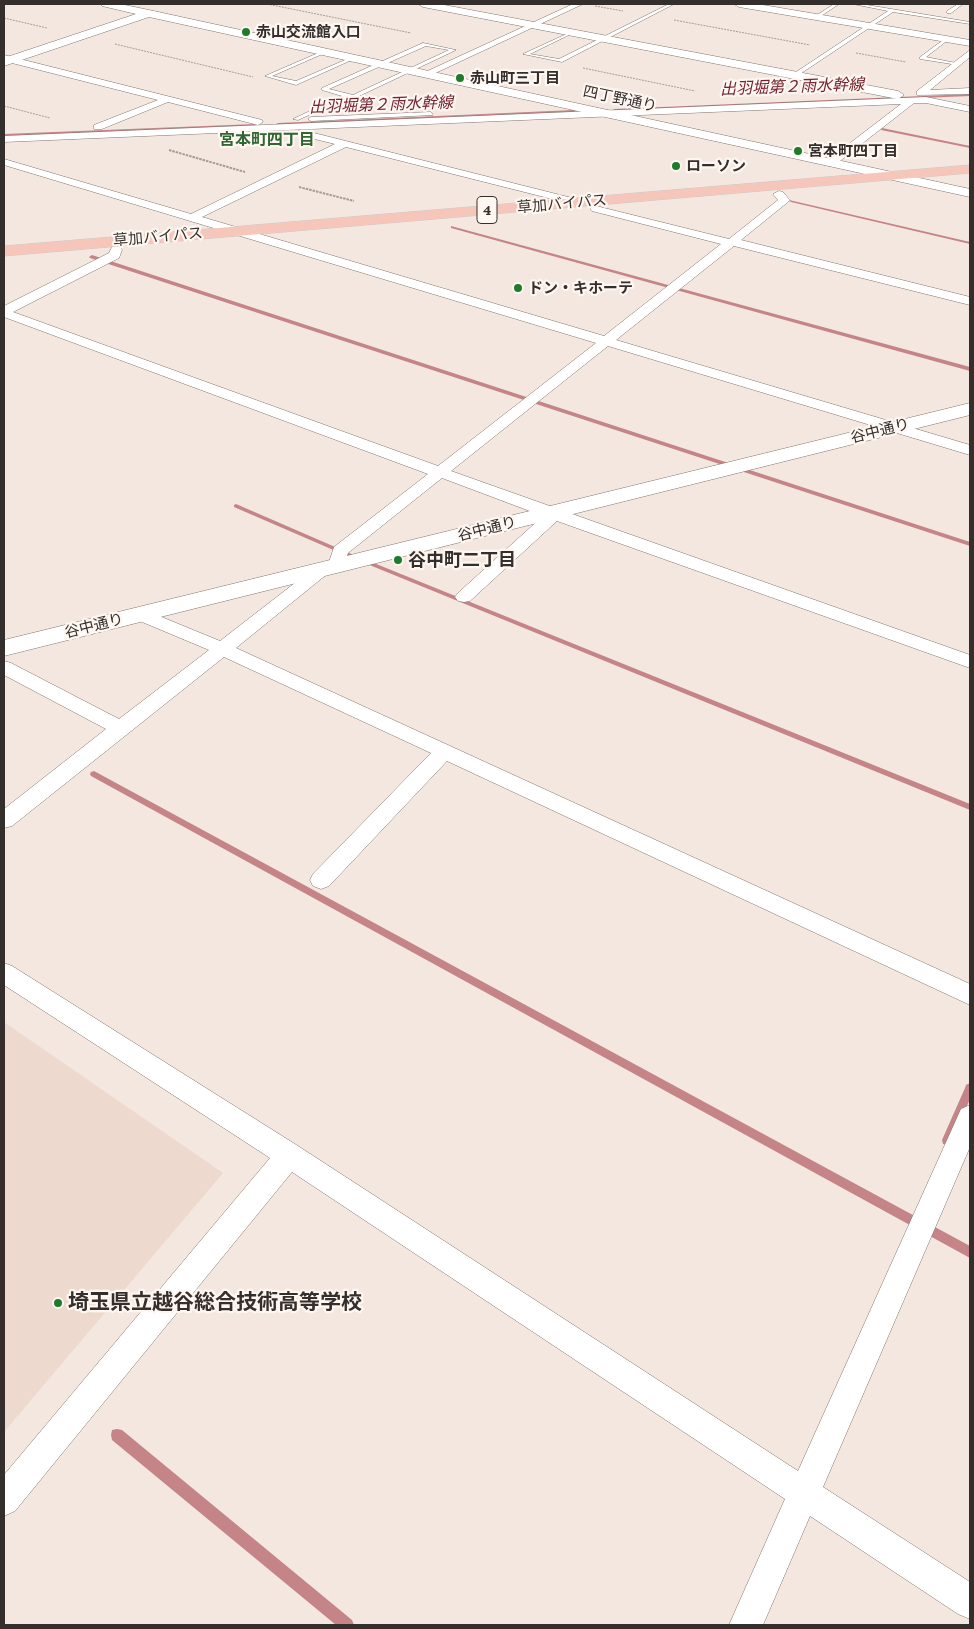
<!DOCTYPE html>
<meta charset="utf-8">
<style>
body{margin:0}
#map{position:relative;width:974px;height:1629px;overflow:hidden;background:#f4e7df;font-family:"Crimson Pro",serif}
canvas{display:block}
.frame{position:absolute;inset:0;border:5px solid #342f2c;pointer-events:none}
</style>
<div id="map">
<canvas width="974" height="1629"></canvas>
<div class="frame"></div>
</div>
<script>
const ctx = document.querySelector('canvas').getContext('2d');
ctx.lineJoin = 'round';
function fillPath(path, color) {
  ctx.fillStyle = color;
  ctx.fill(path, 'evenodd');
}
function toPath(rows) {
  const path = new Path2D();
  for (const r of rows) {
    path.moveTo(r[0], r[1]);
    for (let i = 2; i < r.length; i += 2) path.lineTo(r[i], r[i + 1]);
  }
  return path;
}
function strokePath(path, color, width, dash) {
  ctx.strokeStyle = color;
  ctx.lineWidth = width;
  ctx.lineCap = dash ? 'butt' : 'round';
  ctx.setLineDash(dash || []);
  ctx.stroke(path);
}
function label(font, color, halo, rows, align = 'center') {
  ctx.font = font + ' "Crimson Pro","Noto Sans JP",serif';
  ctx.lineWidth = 4.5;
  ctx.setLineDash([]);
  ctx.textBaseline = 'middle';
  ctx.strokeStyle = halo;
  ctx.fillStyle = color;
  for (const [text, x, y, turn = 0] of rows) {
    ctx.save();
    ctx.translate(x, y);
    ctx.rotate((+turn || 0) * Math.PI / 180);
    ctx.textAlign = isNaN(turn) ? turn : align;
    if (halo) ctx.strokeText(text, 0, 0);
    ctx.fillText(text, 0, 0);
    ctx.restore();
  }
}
const built = toPath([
 [4,1022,223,1173,4,1432]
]);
const stream = toPath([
 [970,94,970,96,615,111,613,110,615,109,970,94],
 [574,110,575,112,278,125,276,124,278,123,574,110],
 [255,124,256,126,4,136,4,134,255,124],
 [882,128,970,146,970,148,881,130,882,128],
 [789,200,970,242,970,244,791,202,789,201,789,200],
 [451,226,970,367,970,371,451,228,451,226],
 [92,255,970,542,970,546,90,258,89,257,92,255],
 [236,504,349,553,970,804,970,810,345,555,234,507,234,505,236,504],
 [94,771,970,1246,970,1258,91,776,90,774,91,772,94,771],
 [970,1083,970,1099,952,1140,951,1144,947,1145,943,1144,942,1140,965,1088,966,1085,970,1083],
 [117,1429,122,1430,352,1620,354,1625,336,1625,112,1440,111,1435,112,1430,117,1429]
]);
const pathFar1 = toPath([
 [267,4,411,33],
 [595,6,623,11],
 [4,18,47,28],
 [674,20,810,45],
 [115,44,253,77],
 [856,53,906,62],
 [583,68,695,91],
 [4,106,50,118]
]);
const path = toPath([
 [169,150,245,172],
 [299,187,354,201]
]);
const service = toPath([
 [669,4,674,4,562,62,523,54,573,31,573,33,530,54,559,59,669,4],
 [834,4,839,4,818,18,814,17,834,4],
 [853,4,861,4,970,22,970,24,893,12,797,76,793,76,793,74,888,11,853,4],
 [958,4,963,4,951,13,947,13,947,11,958,4],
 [946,38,948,40,926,57,956,63,958,65,920,59,920,57,946,38],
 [423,43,456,50,355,98,348,97,298,120,293,119,342,96,322,90,322,88,423,43],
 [426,46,449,50,353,95,329,89,426,46],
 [325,50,327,52,272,76,296,81,352,57,356,58,296,85,265,76,325,50],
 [431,112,433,115,311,121,308,119,311,117,431,112]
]);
const minor = toPath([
 [573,4,583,4,429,76,423,76,421,74,573,4],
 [970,50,970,57,930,90,970,88,970,94,917,95,917,91,970,50],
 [4,55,262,120,263,122,258,125,168,102,102,129,94,129,94,125,158,100,4,61,4,55],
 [926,97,970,106,970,112,926,103,914,103,836,164,832,165,828,164,827,162,828,160,901,104,4,142,4,136,926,97],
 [302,130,580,200,582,202,576,205,346,147,202,217,604,336,721,244,592,211,590,209,592,207,596,206,729,239,778,200,773,194,779,191,783,192,788,198,790,200,788,202,741,240,970,297,970,305,734,246,616,340,970,445,970,455,608,346,451,471,970,655,970,668,557,521,470,601,464,602,458,601,455,597,458,593,543,516,442,478,348,553,342,570,332,570,236,648,970,984,970,1005,447,761,329,886,321,889,313,886,310,880,313,874,431,753,224,657,12,826,4,828,4,809,106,729,4,675,4,661,11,663,119,719,209,650,135,619,132,615,135,611,141,609,147,611,220,641,318,565,328,565,334,547,428,474,4,317,4,306,109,253,112,247,120,247,122,250,119,258,13,312,438,466,596,343,4,165,4,159,191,214,335,144,298,135,297,133,298,131,302,130],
 [4,963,12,966,298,1146,798,1471,961,1109,970,1105,970,1147,823,1487,970,1582,970,1619,958,1614,810,1516,763,1625,729,1625,785,1499,292,1172,15,1511,4,1516,4,1475,270,1158,4,985,4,963]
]);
const tertiary = toPath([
 [101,4,120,4,149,10,970,189,970,197,149,17,4,66,4,58,136,14,102,6,101,4],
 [418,4,439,4,898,91,904,95,898,99,423,7,418,4],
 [734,4,757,4,970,40,970,46,739,7,734,4],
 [970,403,970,415,4,656,4,640,970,403]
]);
const trunk = toPath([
 [970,165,970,173,4,256,4,246,970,165]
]);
const markers = [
 [246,32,5,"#1e7b2b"],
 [460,78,5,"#1e7b2b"],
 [798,151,5,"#1e7b2b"],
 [676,166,5,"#1e7b2b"],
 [518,288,5,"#1e7b2b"],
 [398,560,5,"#1e7b2b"],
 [58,1303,5,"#1e7b2b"]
];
const farPoinames = [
 ["赤山交流館入口",256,32],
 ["赤山町三丁目",470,78],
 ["宮本町四丁目",808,151],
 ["ローソン",686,166],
 ["ドン・キホーテ",528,288]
];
const farStreetnames = [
 ["四丁野通り",620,99,12],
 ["草加バイパス",562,204,-5],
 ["草加バイパス",158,237,-5],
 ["谷中通り",880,431,-14],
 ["谷中通り",487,529,-14],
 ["谷中通り",94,626,-14]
];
const farWaternames = [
 ["出羽堀第２雨水幹線",792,87,-2],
 ["出羽堀第２雨水幹線",381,105,-2]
];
const farNeighbourhoodnames = [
 ["宮本町四丁目",267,140]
];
const shields = [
 [487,210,20]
];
const shieldNames = [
 ["4",487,210]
];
const poiNames = [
 ["谷中町二丁目",408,560]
];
const nearPoinames = [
 ["埼玉県立越谷総合技術高等学校",68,1303]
];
fillPath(built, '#edd9cd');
fillPath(stream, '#c58487');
strokePath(service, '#80756e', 1);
strokePath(minor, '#80756e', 1);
strokePath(tertiary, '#80756e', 1);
strokePath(trunk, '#cac9c8', 1);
strokePath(pathFar1, '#a69c96', 1, [2, 1]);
strokePath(path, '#a69c96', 2, [2.5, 1]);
fillPath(service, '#fff');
fillPath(minor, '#fff');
fillPath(tertiary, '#fff');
fillPath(trunk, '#f7c6ba');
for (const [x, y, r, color] of markers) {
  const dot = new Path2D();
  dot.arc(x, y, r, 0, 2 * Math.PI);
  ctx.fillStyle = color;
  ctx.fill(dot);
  strokePath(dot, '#fef6f1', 2);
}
label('bold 15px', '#342f2c', '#fef6f1', farPoinames, 'left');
label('15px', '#342f2c', '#fef6f1', farStreetnames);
label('italic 16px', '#74242f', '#fef6f1', farWaternames);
label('bold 16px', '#2f6632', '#fef6f1', farNeighbourhoodnames);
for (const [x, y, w] of shields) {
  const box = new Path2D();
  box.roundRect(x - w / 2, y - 13.5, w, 27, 4);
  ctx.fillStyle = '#fef6f1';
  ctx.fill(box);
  strokePath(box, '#342f2c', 1);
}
label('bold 16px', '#342f2c', null, shieldNames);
label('bold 18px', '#342f2c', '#fef6f1', poiNames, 'left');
label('bold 21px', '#342f2c', '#fef6f1', nearPoinames, 'left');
</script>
